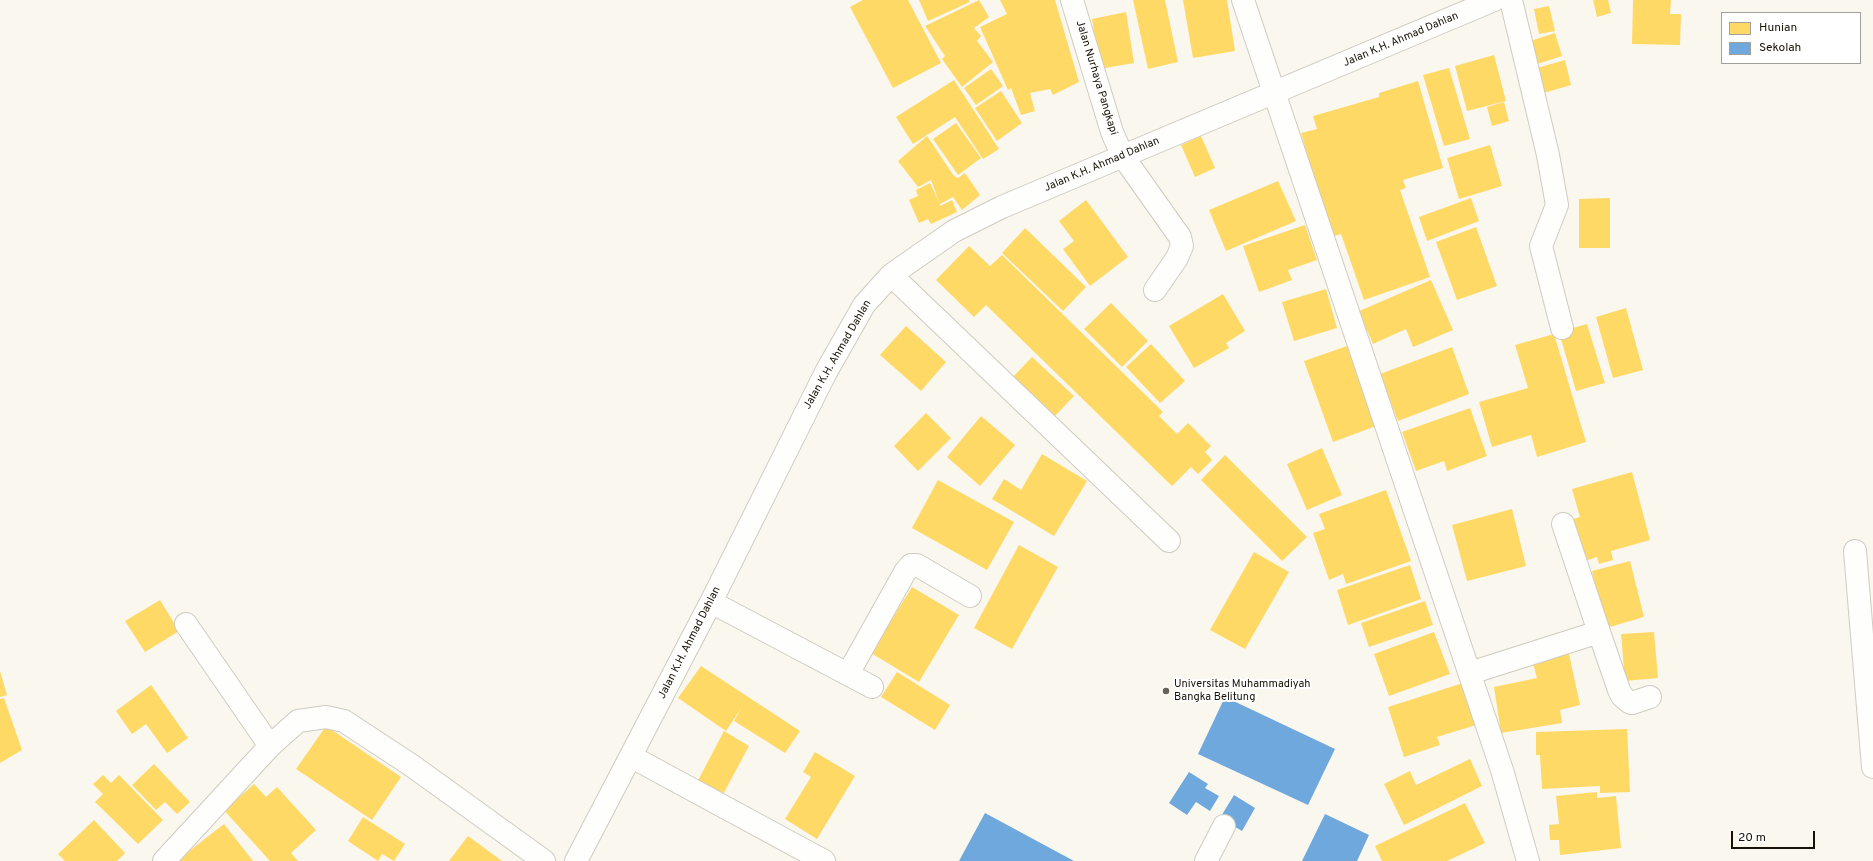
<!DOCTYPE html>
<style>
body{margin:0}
#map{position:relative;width:1873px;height:861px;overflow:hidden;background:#faf7ef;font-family:Overpass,sans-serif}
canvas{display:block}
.legend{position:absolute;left:1721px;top:12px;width:140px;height:52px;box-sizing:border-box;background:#fff;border:1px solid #a2a09b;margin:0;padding:5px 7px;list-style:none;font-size:12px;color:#161206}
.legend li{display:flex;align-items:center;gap:8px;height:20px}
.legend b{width:20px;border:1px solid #a2a09b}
.scale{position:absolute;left:1731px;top:831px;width:84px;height:18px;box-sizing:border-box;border:2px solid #161206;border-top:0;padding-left:5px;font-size:12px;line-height:14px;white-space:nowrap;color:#161206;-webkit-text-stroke:3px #fff;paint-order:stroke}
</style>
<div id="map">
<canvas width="1873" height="861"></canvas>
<ul class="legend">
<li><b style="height:11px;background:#ffd966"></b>Hunian</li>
<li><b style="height:11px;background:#6fa8dc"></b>Sekolah</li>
</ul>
<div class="scale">20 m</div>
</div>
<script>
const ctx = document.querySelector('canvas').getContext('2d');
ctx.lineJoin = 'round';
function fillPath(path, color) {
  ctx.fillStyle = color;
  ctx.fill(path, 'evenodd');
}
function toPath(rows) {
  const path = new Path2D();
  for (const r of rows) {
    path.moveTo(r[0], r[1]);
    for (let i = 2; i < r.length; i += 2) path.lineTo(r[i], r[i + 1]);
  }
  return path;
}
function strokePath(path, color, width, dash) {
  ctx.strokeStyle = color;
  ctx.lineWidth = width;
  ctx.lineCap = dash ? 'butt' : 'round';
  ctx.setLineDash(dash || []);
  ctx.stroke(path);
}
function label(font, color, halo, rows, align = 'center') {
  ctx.font = font + ' Overpass,sans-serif';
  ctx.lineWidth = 4;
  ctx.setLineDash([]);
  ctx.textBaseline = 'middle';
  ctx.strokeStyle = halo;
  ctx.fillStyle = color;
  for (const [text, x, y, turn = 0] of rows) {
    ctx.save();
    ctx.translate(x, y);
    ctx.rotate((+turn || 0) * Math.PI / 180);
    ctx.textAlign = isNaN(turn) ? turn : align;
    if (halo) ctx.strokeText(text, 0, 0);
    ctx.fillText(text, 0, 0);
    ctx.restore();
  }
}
const homes = toPath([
 [863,0,908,0,941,63,893,88,850,7],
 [919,0,969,0,970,2,928,21],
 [979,0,989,17,974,28,981,36,977,41,993,62,962,87,942,59,945,56,925,26],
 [1000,0,1055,0,1079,82,1053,95,1050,89,1030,93,1035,111,1021,115,1011,88,1008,90,980,27,1007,14],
 [1133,0,1165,0,1178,62,1148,69],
 [1183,0,1227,0,1235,51,1193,58],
 [1593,0,1608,0,1611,13,1597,17],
 [1633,0,1671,0,1670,14,1681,14,1680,45,1632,44],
 [1549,6,1555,31,1539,34,1534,9],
 [1126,12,1134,63,1100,69,1092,19],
 [1555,33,1562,56,1531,66,1524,43],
 [1494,55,1506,101,1467,111,1455,66],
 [1565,60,1571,85,1537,95,1530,70],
 [1449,68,1470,139,1444,146,1423,75],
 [991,69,1003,86,976,105,964,88],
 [954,80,999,149,983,159,955,117,913,144,896,117],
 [1418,81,1443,168,1403,180,1406,188,1400,190,1430,277,1364,300,1341,234,1331,237,1301,133,1317,129,1313,116,1379,97,1379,93],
 [1001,91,1022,123,997,141,975,108],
 [1504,102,1509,121,1492,126,1487,107],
 [956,123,981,158,958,175,933,139],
 [927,136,954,176,958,178,965,173,980,195,962,210,953,197,940,204,940,206,952,200,957,212,931,224,928,219,919,223,909,200,918,196,916,190,930,183,939,202,931,180,918,187,898,161],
 [1201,136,1215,168,1195,177,1181,145],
 [1490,145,1502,186,1459,199,1447,158],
 [1278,181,1296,221,1226,251,1209,210],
 [1471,198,1479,221,1427,241,1419,217],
 [1610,198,1610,248,1579,248,1579,199],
 [1086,200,1128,257,1090,286,1063,249,1074,241,1059,221],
 [1305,225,1317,260,1288,270,1292,280,1259,292,1243,246],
 [1476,227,1497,286,1457,300,1436,242],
 [1025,228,1086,287,1063,311,1002,253],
 [969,246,990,266,1002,255,1163,412,1159,416,1177,434,1188,423,1211,446,1205,452,1212,460,1198,474,1191,467,1172,486,986,305,974,317,936,280],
 [1431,280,1453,330,1413,347,1406,329,1373,344,1367,330,1358,333,1350,315],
 [1326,289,1337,328,1294,341,1282,302],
 [1223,294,1245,331,1226,343,1229,348,1194,368,1169,326],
 [1111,303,1148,341,1122,367,1084,329],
 [1626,308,1643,370,1613,378,1596,317],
 [1587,324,1605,383,1576,391,1559,332],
 [906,326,946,362,921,391,880,355],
 [1554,334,1586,442,1537,457,1531,435,1492,447,1479,402,1528,388,1515,345],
 [1151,344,1185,381,1160,403,1126,367],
 [1347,346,1376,426,1333,442,1304,361],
 [1452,347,1469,394,1398,421,1380,374],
 [1032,357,1074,396,1053,418,1011,379],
 [1470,408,1487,456,1447,471,1444,461,1416,471,1402,432],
 [926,413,951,438,918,471,894,446],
 [981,416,1015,445,980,486,947,457],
 [1322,448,1342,495,1307,510,1287,464],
 [1042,454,1087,481,1054,536,992,499,1004,479,1021,490],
 [1225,455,1307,537,1282,561,1201,480],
 [1632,472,1650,540,1611,551,1613,560,1599,564,1597,557,1585,561,1567,521,1580,517,1572,489],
 [938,480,1014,522,987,570,912,528],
 [1386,490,1411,561,1346,584,1343,574,1329,580,1313,533,1325,529,1319,514],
 [1512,509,1526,566,1467,581,1452,525],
 [1019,545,1058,567,1012,649,974,628],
 [1254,552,1289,572,1245,649,1210,630],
 [1630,561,1644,617,1606,628,1592,571],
 [1410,565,1421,599,1348,625,1337,590],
 [912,587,959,615,919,682,871,653],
 [160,600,179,631,145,652,125,621],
 [1425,601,1433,625,1369,647,1361,623],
 [1434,632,1450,674,1389,696,1374,654],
 [1654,632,1658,678,1625,681,1621,634],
 [1569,654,1580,705,1560,710,1562,723,1501,733,1494,687,1537,678,1532,660],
 [701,666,800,731,785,753,734,721,742,707,726,731,678,698],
 [0,671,7,695,0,697],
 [897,672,950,705,935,730,881,697],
 [1463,683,1476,725,1437,737,1440,745,1404,757,1388,707],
 [151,685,188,738,167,753,146,724,132,734,116,711],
 [4,698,22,750,0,763,0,699],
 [326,726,401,777,372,820,296,769],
 [1627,729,1630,792,1600,793,1600,786,1542,789,1540,755,1536,755,1536,732],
 [724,731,749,746,720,800,694,788],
 [815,752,855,776,817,839,785,819,811,777,803,772],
 [1470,759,1482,786,1404,825,1384,784,1410,771,1416,785],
 [154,764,190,802,177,814,165,802,156,810,132,785],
 [103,775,111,783,119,775,163,820,138,844,95,802,103,794,93,784],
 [254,784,266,797,277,787,316,830,291,853,298,861,270,861,221,807,234,795,237,799],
 [1597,792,1597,798,1616,796,1621,848,1560,855,1559,840,1550,840,1549,825,1559,824,1556,796],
 [1465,803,1485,843,1447,861,1382,861,1375,846],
 [363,817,405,844,394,861,382,854,378,861,348,841],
 [94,820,125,853,117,861,65,861,58,854],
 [224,824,253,861,180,861,179,859],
 [468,836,502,861,449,861]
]);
const schools = toPath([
 [1225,697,1335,749,1308,805,1198,754],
 [1189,772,1208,784,1205,788,1219,796,1210,811,1196,802,1187,815,1169,803],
 [1234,795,1255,808,1242,831,1220,818],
 [985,813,1074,861,959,861],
 [1325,814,1369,835,1357,861,1302,861]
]);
const minor = toPath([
 [1072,0,1112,132,1122,155,1180,237,1182,246,1177,258,1155,290],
 [1243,0,1502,770,1528,861],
 [1511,0,1548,155,1557,205,1541,246,1562,328],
 [891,275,1169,541],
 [1563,524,1599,632],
 [1855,551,1873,767],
 [711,602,872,687],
 [186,624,270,746],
 [1470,673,1599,632,1619,690,1622,696,1629,702,1632,703,1650,697],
 [848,674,905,572,911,565,917,565,970,596],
 [632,757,824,861],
 [164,861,270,746,298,721,326,717,344,721,411,765,544,861],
 [576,861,711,602,826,372,864,305,891,275,954,231,1002,207,1494,0],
 [1206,861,1224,826]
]);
const markers = [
 [1166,691,4,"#666258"]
];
const streetNames = [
 ["Jalan K.H. Ahmad Dahlan",1401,40,-23],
 ["Jalan Nurhaya Pangkapi",1096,78,73],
 ["Jalan K.H. Ahmad Dahlan",1102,165,-23],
 ["Jalan K.H. Ahmad Dahlan",838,355,-60],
 ["Jalan K.H. Ahmad Dahlan",690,643,-63]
];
const poiNames = [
 ["Universitas Muhammadiyah",1174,685],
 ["Bangka Belitung",1174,698]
];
fillPath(homes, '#ffd966');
fillPath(schools, '#6fa8dc');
strokePath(minor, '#cecbc1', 24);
strokePath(minor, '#fefefd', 22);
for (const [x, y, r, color] of markers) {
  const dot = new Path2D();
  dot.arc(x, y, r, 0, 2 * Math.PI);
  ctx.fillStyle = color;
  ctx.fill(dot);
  strokePath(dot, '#fff', 1.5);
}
label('11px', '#161206', '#fff', streetNames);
label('11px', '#161206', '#fff', poiNames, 'left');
</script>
